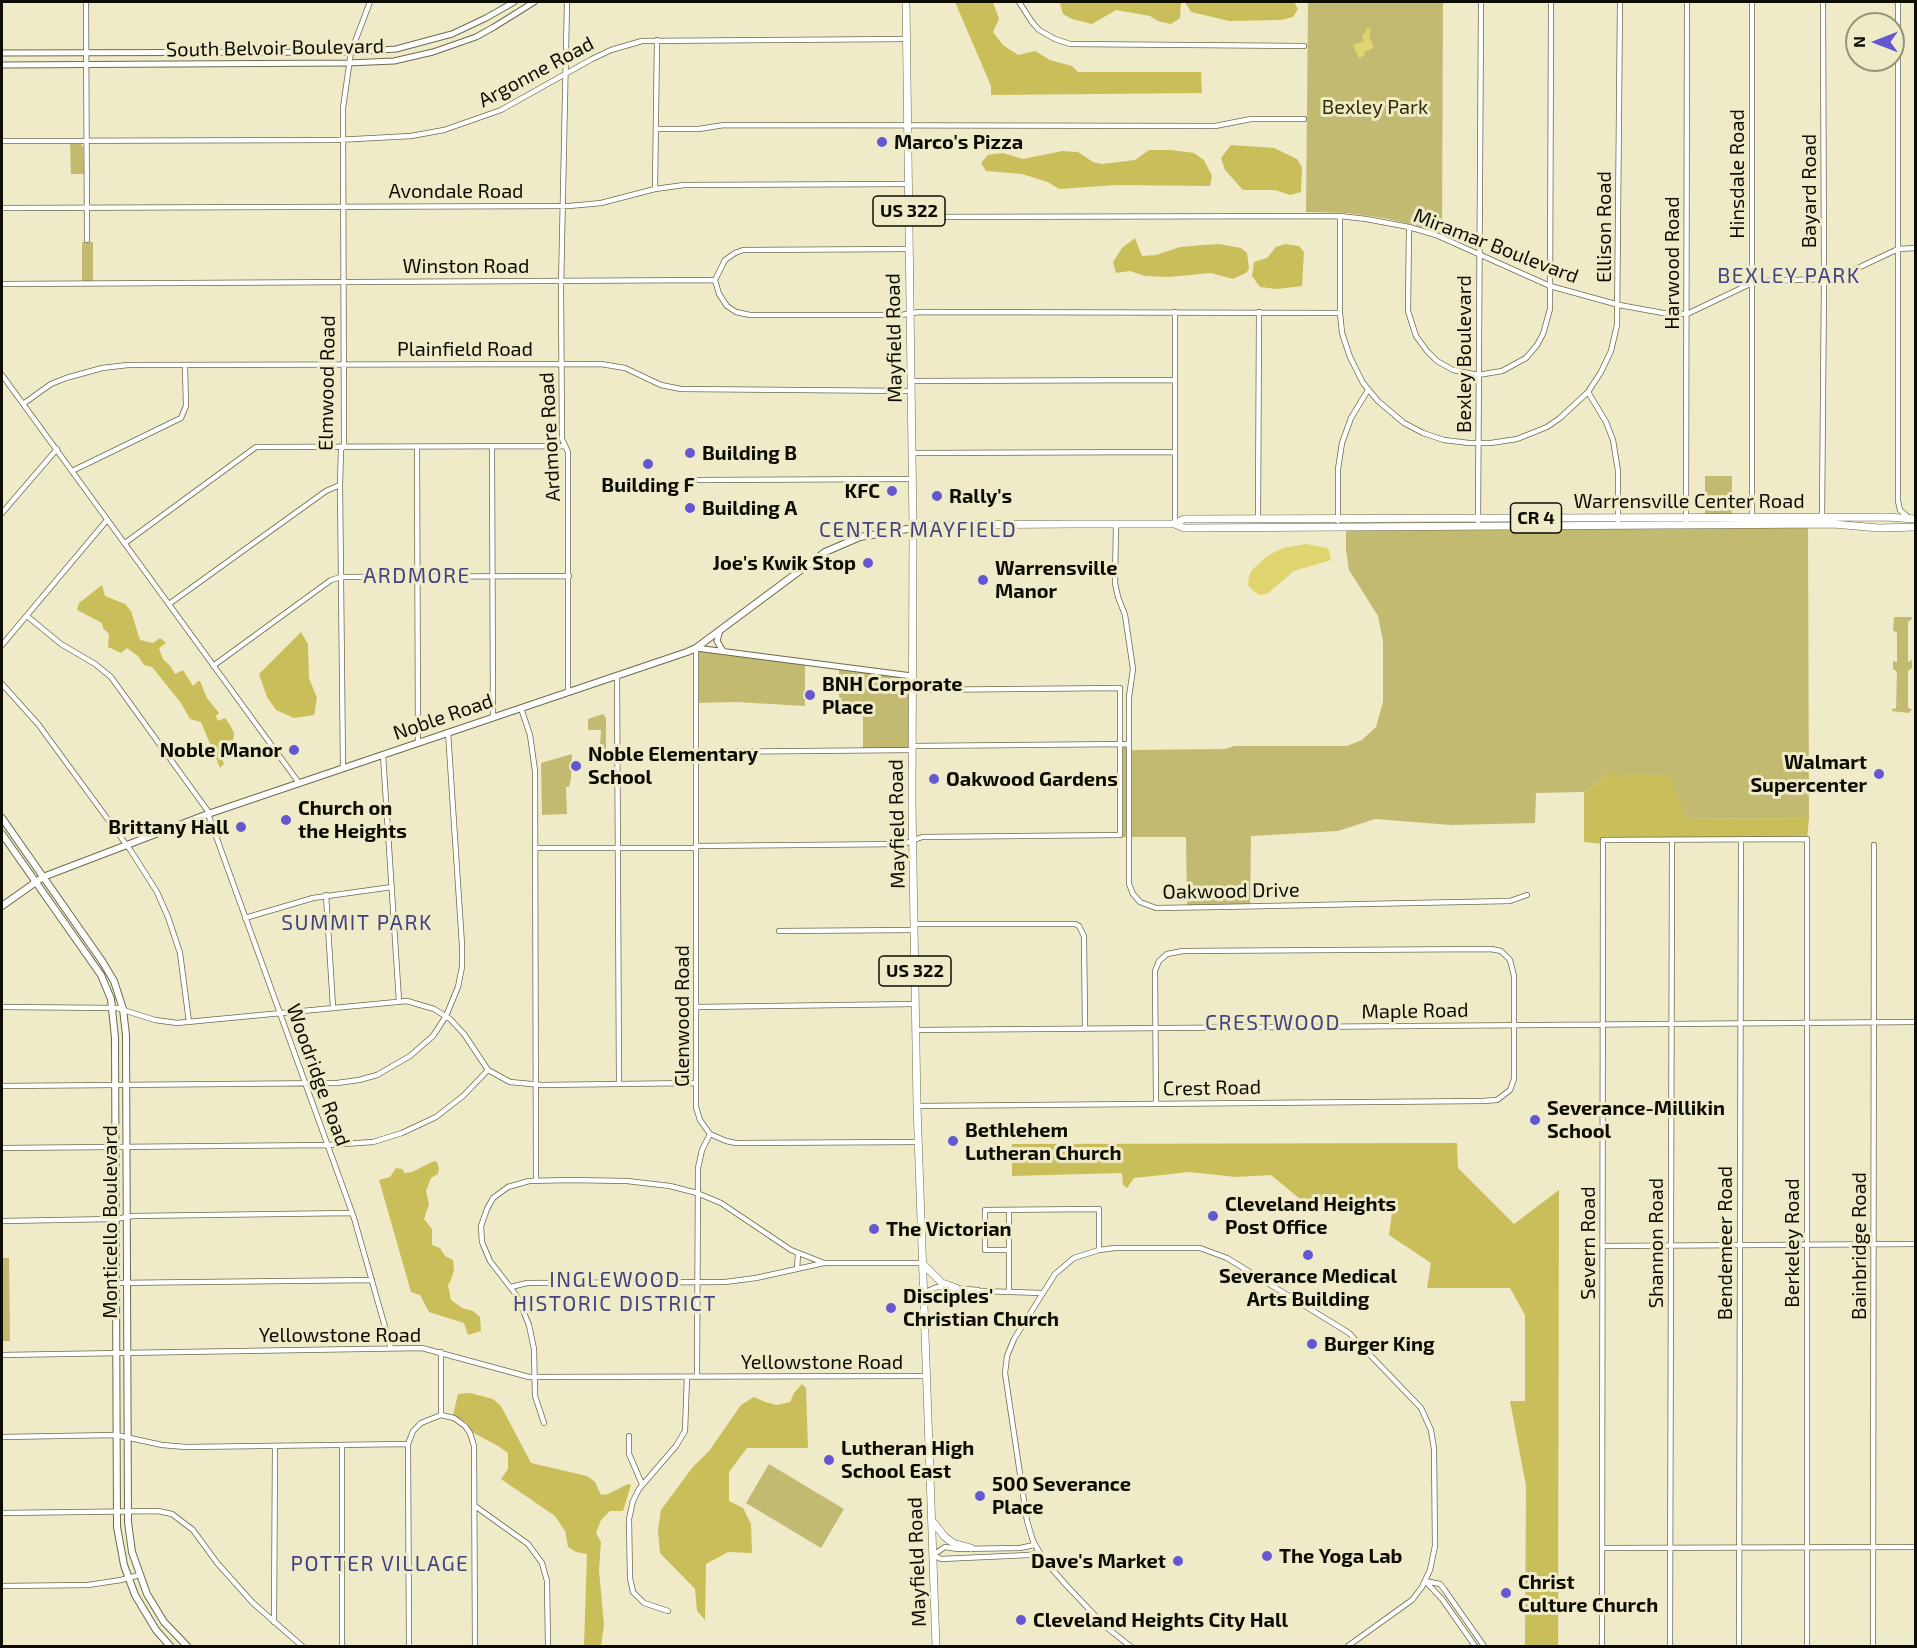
<!DOCTYPE html>
<style>
body{margin:0}
#map{position:relative;width:1917px;height:1648px;overflow:hidden;background:#efebc8;font-family:"Exo 2",sans-serif}
canvas{display:block}
.frame{position:absolute;inset:0;border:3px solid #0e0d03;pointer-events:none}
.north{position:absolute;left:1845px;top:12px;width:60px;height:60px;box-sizing:border-box;background:#efebc8;border:2px solid #959279;border-radius:50%;rotate:270deg;font-size:16px;font-weight:700;line-height:24px;text-align:center;color:#0e0d03}
.north::after{content:'';display:block;margin:auto;width:21px;height:27px;background:#6358d1;clip-path:polygon(50% 0,100% 100%,50% 72%,0 100%)}
</style>
<div id="map">
<canvas width="1917" height="1648"></canvas>
<div class="frame"></div>
<div class="north">N</div>
</div>
<script>
const ctx = document.querySelector('canvas').getContext('2d');
ctx.lineJoin = 'round';
function fillPath(path, color) {
  ctx.fillStyle = color;
  ctx.fill(path, 'evenodd');
}
function toPath(rows) {
  const path = new Path2D();
  for (const r of rows) {
    path.moveTo(r[0], r[1]);
    for (let i = 2; i < r.length; i += 2) path.lineTo(r[i], r[i + 1]);
  }
  return path;
}
function strokePath(path, color, width, dash) {
  ctx.strokeStyle = color;
  ctx.lineWidth = width;
  ctx.lineCap = dash ? 'butt' : 'round';
  ctx.setLineDash(dash || []);
  ctx.stroke(path);
}
function label(font, color, halo, rows, align = 'center') {
  ctx.font = font + ' "Exo 2",sans-serif';
  ctx.lineWidth = 6;
  ctx.setLineDash([]);
  ctx.textBaseline = 'middle';
  ctx.strokeStyle = halo;
  ctx.fillStyle = color;
  for (const [text, x, y, turn = 0] of rows) {
    ctx.save();
    ctx.translate(x, y);
    ctx.rotate((+turn || 0) * Math.PI / 180);
    ctx.textAlign = isNaN(turn) ? turn : align;
    if (halo) ctx.strokeText(text, 0, 0);
    ctx.fillText(text, 0, 0);
    ctx.restore();
  }
}
const green = toPath([
 [1308,2,1443,2,1442,234,1415,225,1383,218,1348,213,1306,212],
 [70,144,81,144,83,147,84,174,71,174],
 [82,242,93,242,93,281,82,281],
 [1705,476,1732,476,1732,515,1705,515],
 [1808,525,1809,818,1686,819,1608,774,1584,792,1536,793,1535,823,1451,825,1375,819,1338,831,1251,836,1250,908,1187,909,1186,837,1118,837,1120,745,1129,745,1129,750,1225,749,1234,746,1347,746,1362,740,1376,727,1383,702,1383,641,1378,616,1349,570,1346,550,1346,527],
 [1894,617,1912,617,1912,619,1908,622,1908,662,1912,660,1912,668,1908,671,1908,708,1912,709,1909,713,1892,711,1893,708,1896,709,1897,672,1893,669,1893,661,1897,662,1897,633,1893,630],
 [693,649,805,662,805,706,736,702,693,703],
 [839,667,912,676,912,750,863,750,863,710,839,709],
 [603,714,606,718,606,760,599,760,601,730,588,730,588,719],
 [572,754,571,778,569,787,566,787,567,814,542,815,541,763],
 [2,1258,9,1258,10,1341,2,1341],
 [769,1464,844,1509,821,1548,746,1503]
]);
const forest = toPath([
 [955,2,993,2,999,19,993,32,1003,45,1018,55,1035,51,1050,60,1072,66,1078,72,1201,72,1202,93,991,95,991,86],
 [1061,2,1181,2,1180,18,1171,24,1158,21,1150,16,1116,10,1092,24,1072,19,1063,14,1060,4],
 [1185,2,1294,2,1298,9,1293,17,1281,20,1229,21,1191,12],
 [1231,145,1274,148,1297,159,1302,167,1301,192,1290,195,1275,190,1243,190,1225,170,1221,158],
 [1149,150,1171,150,1194,153,1204,160,1212,176,1210,186,1117,185,1059,189,1048,182,1022,174,986,171,981,163,988,155,1003,153,1023,159,1062,151,1078,152,1093,162,1102,164,1135,160],
 [1135,238,1142,256,1156,255,1180,247,1203,245,1219,244,1241,248,1247,253,1249,269,1246,273,1233,279,1211,273,1168,277,1145,276,1130,271,1116,273,1113,262,1122,248],
 [1285,244,1299,246,1304,252,1302,286,1277,289,1260,287,1252,276,1254,262,1267,258,1276,247],
 [102,585,105,596,125,604,131,611,140,640,153,643,160,638,166,643,159,648,163,659,171,667,175,674,183,670,193,686,198,681,200,681,207,698,219,713,216,716,218,721,225,718,230,725,234,733,233,742,219,752,224,764,220,768,201,722,190,719,181,703,152,667,144,665,138,656,127,648,121,653,108,647,109,634,103,628,102,623,77,610,79,603],
 [301,632,308,644,309,678,317,698,314,715,294,718,276,710,267,697,259,674],
 [1608,774,1669,775,1686,819,1809,818,1807,839,1604,840,1603,844,1584,842,1584,792],
 [1457,1143,1458,1168,1514,1224,1559,1190,1558,1646,1525,1646,1526,1486,1510,1401,1525,1401,1525,1315,1510,1288,1427,1288,1431,1263,1389,1235,1393,1205,1300,1199,1271,1175,1236,1177,1189,1172,1134,1178,1127,1188,1123,1185,1122,1173,1012,1176,1012,1144],
 [434,1161,437,1162,439,1168,438,1174,431,1178,426,1191,429,1204,424,1219,432,1229,432,1245,440,1248,445,1256,453,1260,454,1270,451,1280,448,1285,451,1300,462,1308,473,1311,480,1317,481,1331,468,1335,464,1323,429,1312,420,1295,411,1292,379,1180,390,1177,396,1168,402,1169,405,1173,412,1172],
 [802,1384,806,1388,808,1448,747,1448,729,1472,729,1501,743,1508,751,1524,752,1553,728,1552,706,1564,705,1620,697,1611,695,1589,660,1553,658,1530,661,1510,692,1468,709,1451,741,1405,754,1397,765,1402,777,1405,790,1402,794,1393],
 [470,1393,493,1399,501,1406,531,1463,587,1476,595,1482,601,1495,608,1494,628,1484,631,1485,623,1511,610,1511,601,1520,596,1533,601,1542,599,1570,604,1625,601,1646,584,1646,587,1554,576,1552,568,1547,565,1531,555,1516,501,1479,508,1469,508,1453,498,1446,472,1432,467,1423,453,1415,458,1394]
]);
const water = toPath([
 [1367,28,1371,29,1369,35,1374,48,1364,52,1365,55,1359,58,1353,45,1364,41,1362,35,1365,33],
 [1306,544,1327,548,1329,550,1331,560,1294,571,1267,594,1259,595,1251,589,1248,585,1249,576,1252,570,1267,556,1283,548]
]);
const minor = toPath([
 [86,2,87,240],
 [567,2,561,288,562,439,568,452,568,692],
 [1019,2,1032,22,1039,30,1055,39,1070,44,1304,46],
 [1898,2,1898,501,1900,510,1908,517],
 [656,129,699,129,724,125,1215,126,1251,119,1304,119],
 [2,141,336,140,411,136,444,130,501,110,592,59,611,50,642,41,906,39],
 [655,189,657,40],
 [2,208,569,206,601,203,655,189,684,185,909,184],
 [1340,216,1340,313,1342,333,1350,357,1363,383,1378,401,1404,423,1423,433,1444,440,1469,443,1491,443,1517,439,1547,427,1560,418,1588,392,1601,372,1611,351,1617,325,1620,2],
 [909,217,1340,216,1366,219,1409,227,1436,235,1550,286,1619,305,1663,313,1687,314,1752,283,1763,281,1824,279,1860,267,1898,249,1916,248],
 [1409,227,1408,311,1416,336,1427,351,1437,361,1453,370,1478,375,1502,371,1526,358,1537,345,1543,334,1550,309,1551,2],
 [715,280,725,260,735,253,743,250,909,249],
 [2,284,715,280,719,294,727,306,736,312,750,315,901,315,919,312,1340,313],
 [1175,312,1175,524],
 [2,375,299,783],
 [911,381,1175,380],
 [1588,392,1606,422,1613,440,1618,471,1618,520],
 [23,404,51,384,66,378,102,368,128,365,601,364,625,368,661,385,681,389,911,391],
 [417,447,418,743],
 [492,447,493,717],
 [912,453,1175,452],
 [72,471,181,418,186,406,185,366],
 [699,480,912,479],
 [2,513,57,449],
 [1258,519,1259,312],
 [1822,519,1824,279,1823,2],
 [1686,520,1687,2],
 [1752,520,1752,2],
 [1338,521,1338,469,1342,443,1351,418,1368,390],
 [1478,521,1481,2],
 [1116,524,1115,583,1118,597,1125,615,1133,669,1129,697,1129,884,1133,894,1140,902,1156,908,1219,907,1510,901,1527,895],
 [125,543,256,447,565,446],
 [169,604,326,491,340,485],
 [27,616,61,644,95,664,111,677,210,814],
 [2,645,107,520],
 [696,648,696,1107,700,1120,710,1134,702,1150,698,1168,697,1377],
 [213,666,331,580,341,577,569,576],
 [617,676,619,1084],
 [2,684,38,724,131,851,157,892,168,917,180,953,189,1022],
 [521,708,530,735,535,771,536,1180],
 [912,746,1129,744],
 [696,752,912,750],
 [383,755,399,1001],
 [343,768,340,485,341,450,344,445,343,108,351,52,370,2],
 [208,814,354,1218,391,1348],
 [696,846,904,844,922,837,1120,835,1120,688,913,690],
 [535,848,696,848],
 [326,895,333,1007],
 [245,918,313,898,392,887],
 [914,924,1075,924,1079,926,1084,936,1085,1029],
 [779,931,914,930],
 [2,1007,117,1008,155,1020,177,1023,407,1001,434,1009,450,1019,464,1034,488,1070,510,1082,542,1085,696,1083],
 [697,1007,915,1004],
 [916,1030,1916,1022],
 [2,1086,337,1083,359,1080,377,1075,410,1056,433,1036,446,1016,458,987,462,967,462,945,448,732],
 [917,1106,1482,1101,1497,1100,1510,1090,1514,1079,1514,976,1510,960,1501,951,1491,949,1183,951,1167,954,1159,961,1155,971,1156,1104],
 [710,1134,726,1141,736,1143,917,1142],
 [2,1148,328,1145,373,1142,402,1133,436,1117,463,1096,488,1070],
 [1009,1210,1009,1291],
 [2,1221,115,1219,133,1216,352,1213],
 [1603,1246,1916,1244],
 [1009,1250,985,1250,985,1210,1099,1209,1099,1250],
 [797,1269,798,1254],
 [115,1283,372,1280],
 [511,1287,527,1283,725,1282,756,1278,824,1263,923,1263],
 [925,1292,938,1296,980,1291,1042,1293],
 [925,1292,937,1287,978,1290],
 [441,1352,441,1415,454,1418,465,1426,470,1433,474,1446,475,1646],
 [2,1355,422,1348,529,1377,927,1376],
 [544,1423,535,1396,534,1349,529,1325,517,1296,490,1261,482,1242,481,1226,487,1209,493,1198,508,1187,529,1181,570,1180,627,1181,670,1186,697,1193,721,1203,791,1250,824,1263],
 [629,1436,629,1454,642,1484],
 [2,1437,116,1435,162,1445,186,1447,408,1444],
 [342,1445,342,1646],
 [475,1506,528,1544,542,1563,547,1581,548,1646],
 [2,1513,158,1511,172,1514,193,1530,218,1564,253,1603,302,1646],
 [1602,1548,1916,1547],
 [933,1555,941,1559,1029,1555,1038,1552],
 [933,1555,945,1547,958,1549,1020,1548,1034,1545],
 [1425,1581,1440,1584,1444,1589,1484,1646],
 [1425,1581,1442,1599,1475,1646],
 [2,1586,88,1585,121,1580,139,1575],
 [668,1611,644,1603,633,1592,630,1578,629,1519,633,1501,639,1489,676,1446,685,1431,687,1377],
 [274,1622,275,1446],
 [409,1646,408,1444,413,1431,421,1423,441,1415],
 [1130,1646,1106,1627,1067,1586,1044,1560,1033,1541,1027,1521,1005,1373,1007,1356,1014,1339,1055,1274,1074,1258,1099,1250,1115,1248,1200,1248,1227,1258,1349,1333,1421,1408,1431,1430,1434,1449,1435,1546,1430,1570,1422,1587,1412,1600,1348,1646],
 [1602,1646,1603,840,1807,839,1807,1646],
 [1670,1646,1672,840],
 [1739,1646,1741,840],
 [1873,1646,1874,845]
]);
const tertiary = toPath([
 [2,53,351,52,396,49,452,34,486,18,514,2],
 [2,65,348,63,394,61,433,52,476,37,494,27,534,2],
 [720,630,717,641,723,651],
 [696,648,912,676]
]);
const secondary = toPath([
 [2,818,102,961,114,981,123,1009,126,1035,128,1522,132,1552,147,1594,164,1622,187,1646],
 [2,834,101,975,111,999,115,1038,117,1527,124,1565,135,1595,156,1630,170,1646],
 [2,906,43,877,208,814,687,652,696,648,825,552,860,537,913,528]
]);
const primary = toPath([
 [906,2,913,528,912,804,917,1106,936,1646],
 [1175,524,1184,519,1886,517,1916,519],
 [913,528,923,525,1076,524,1175,524,1184,528,1833,524,1879,528,1916,527],
 [923,1264,942,1283,956,1288],
 [933,1522,945,1537,953,1543,971,1548]
]);
const markers = [
 [882,142,6,"#6358d1"],
 [690,453,6,"#6358d1"],
 [648,464,6,"#6358d1"],
 [892,491,6,"#6358d1"],
 [937,496,6,"#6358d1"],
 [690,508,6,"#6358d1"],
 [868,563,6,"#6358d1"],
 [983,580,6,"#6358d1"],
 [810,695,6,"#6358d1"],
 [294,750,6,"#6358d1"],
 [576,766,6,"#6358d1"],
 [1879,774,6,"#6358d1"],
 [934,779,6,"#6358d1"],
 [286,820,6,"#6358d1"],
 [241,827,6,"#6358d1"],
 [1535,1120,6,"#6358d1"],
 [953,1141,6,"#6358d1"],
 [1213,1216,6,"#6358d1"],
 [874,1229,6,"#6358d1"],
 [1308,1255,6,"#6358d1"],
 [891,1308,6,"#6358d1"],
 [1312,1344,6,"#6358d1"],
 [829,1460,6,"#6358d1"],
 [980,1496,6,"#6358d1"],
 [1267,1556,6,"#6358d1"],
 [1178,1561,6,"#6358d1"],
 [1506,1593,6,"#6358d1"],
 [1021,1620,6,"#6358d1"]
];
const shields = [
 [909,211,72],
 [1536,518,51],
 [915,971,72]
];
const shieldNames = [
 ["US 322",909,211],
 ["CR 4",1536,518],
 ["US 322",915,971]
];
const streetNames = [
 ["South Belvoir Boulevard",275,48,-1],
 ["Argonne Road",536,72,-28],
 ["Hinsdale Road",1737,174,-90],
 ["Avondale Road",456,191],
 ["Bayard Road",1809,191,-90],
 ["Ellison Road",1604,227,-90],
 ["Miramar Boulevard",1496,246,21],
 ["Harwood Road",1672,263,-90],
 ["Winston Road",466,266],
 ["Mayfield Road",894,338,-91],
 ["Plainfield Road",465,349],
 ["Bexley Boulevard",1464,354,-90],
 ["Elmwood Road",327,383,-89],
 ["Ardmore Road",550,437,-93],
 ["Warrensville Center Road",1689,501],
 ["Noble Road",443,717,-19],
 ["Mayfield Road",897,824,-91],
 ["Oakwood Drive",1231,891,-1],
 ["Maple Road",1415,1011,-1],
 ["Glenwood Road",682,1016,-90],
 ["Woodridge Road",318,1075,70],
 ["Crest Road",1212,1088,-1],
 ["Monticello Boulevard",110,1222,-90],
 ["Severn Road",1588,1243,-90],
 ["Shannon Road",1656,1243,-90],
 ["Bendemeer Road",1725,1243,-90],
 ["Berkeley Road",1792,1243,-90],
 ["Bainbridge Road",1859,1246,-90],
 ["Yellowstone Road",340,1335],
 ["Yellowstone Road",822,1362],
 ["Mayfield Road",917,1562,-92]
];
const parkNames = [
 ["Bexley Park",1375,107]
];
const poiNames = [
 ["Marco's Pizza",894,142],
 ["Building B",702,453],
 ["Building F",648,485,"center"],
 ["KFC",880,491,"right"],
 ["Rally's",949,496],
 ["Building A",702,508],
 ["Joe's Kwik Stop",856,563,"right"],
 ["Warrensville",995,568],
 ["Manor",995,591],
 ["BNH Corporate",822,684],
 ["Place",822,707],
 ["Noble Manor",282,750,"right"],
 ["Noble Elementary",588,754],
 ["School",588,777],
 ["Walmart",1867,762,"right"],
 ["Supercenter",1867,785,"right"],
 ["Oakwood Gardens",946,779],
 ["Church on",298,808],
 ["the Heights",298,831],
 ["Brittany Hall",229,827,"right"],
 ["Severance-Millikin",1547,1108],
 ["School",1547,1131],
 ["Bethlehem",965,1130],
 ["Lutheran Church",965,1153],
 ["Cleveland Heights",1225,1204],
 ["Post Office",1225,1227],
 ["The Victorian",886,1229],
 ["Severance Medical",1308,1276,"center"],
 ["Arts Building",1308,1299,"center"],
 ["Disciples'",903,1296],
 ["Christian Church",903,1319],
 ["Burger King",1324,1344],
 ["Lutheran High",841,1448],
 ["School East",841,1471],
 ["500 Severance",992,1484],
 ["Place",992,1507],
 ["The Yoga Lab",1279,1556],
 ["Dave's Market",1166,1561,"right"],
 ["Christ",1518,1582],
 ["Culture Church",1518,1605],
 ["Cleveland Heights City Hall",1033,1620]
];
const neighbourhoodNames = [
 ["BEXLEY PARK",1789,276],
 ["CENTER MAYFIELD",918,530],
 ["ARDMORE",417,576],
 ["SUMMIT PARK",357,923],
 ["CRESTWOOD",1273,1023],
 ["INGLEWOOD",615,1280],
 ["HISTORIC DISTRICT",615,1304],
 ["POTTER VILLAGE",380,1564]
];
fillPath(green, '#c3ba72');
fillPath(forest, '#cabe5a');
fillPath(water, '#e0d470');
strokePath(minor, '#6e6a4b', 6);
strokePath(tertiary, '#6e6a4b', 7);
strokePath(secondary, '#6e6a4b', 8);
strokePath(primary, '#6e6a4b', 8);
strokePath(minor, '#fff', 4.5);
strokePath(tertiary, '#fff', 5);
strokePath(secondary, '#fff', 6);
strokePath(primary, '#fff', 7);
for (const [x, y, r, color] of markers) {
  const dot = new Path2D();
  dot.arc(x, y, r, 0, 2 * Math.PI);
  ctx.fillStyle = color;
  ctx.fill(dot);
  strokePath(dot, '#efebc8', 2);
}
for (const [x, y, w] of shields) {
  const box = new Path2D();
  box.roundRect(x - w / 2, y - 15, w, 30, 4.5);
  ctx.fillStyle = '#efebc8';
  ctx.fill(box);
  strokePath(box, '#0e0d03', 1.5);
}
label('bold 18px', '#0e0d03', null, shieldNames);
label('20px', '#0e0d03', '#efebc8', streetNames);
label('20px', '#322d01', '#efebc8', parkNames);
label('bold 20px', '#0e0d03', '#efebc8', poiNames, 'left');
ctx.letterSpacing = '1.5px';
label('21px', '#43427f', '#efebc8', neighbourhoodNames);
ctx.letterSpacing = '0px';
</script>
